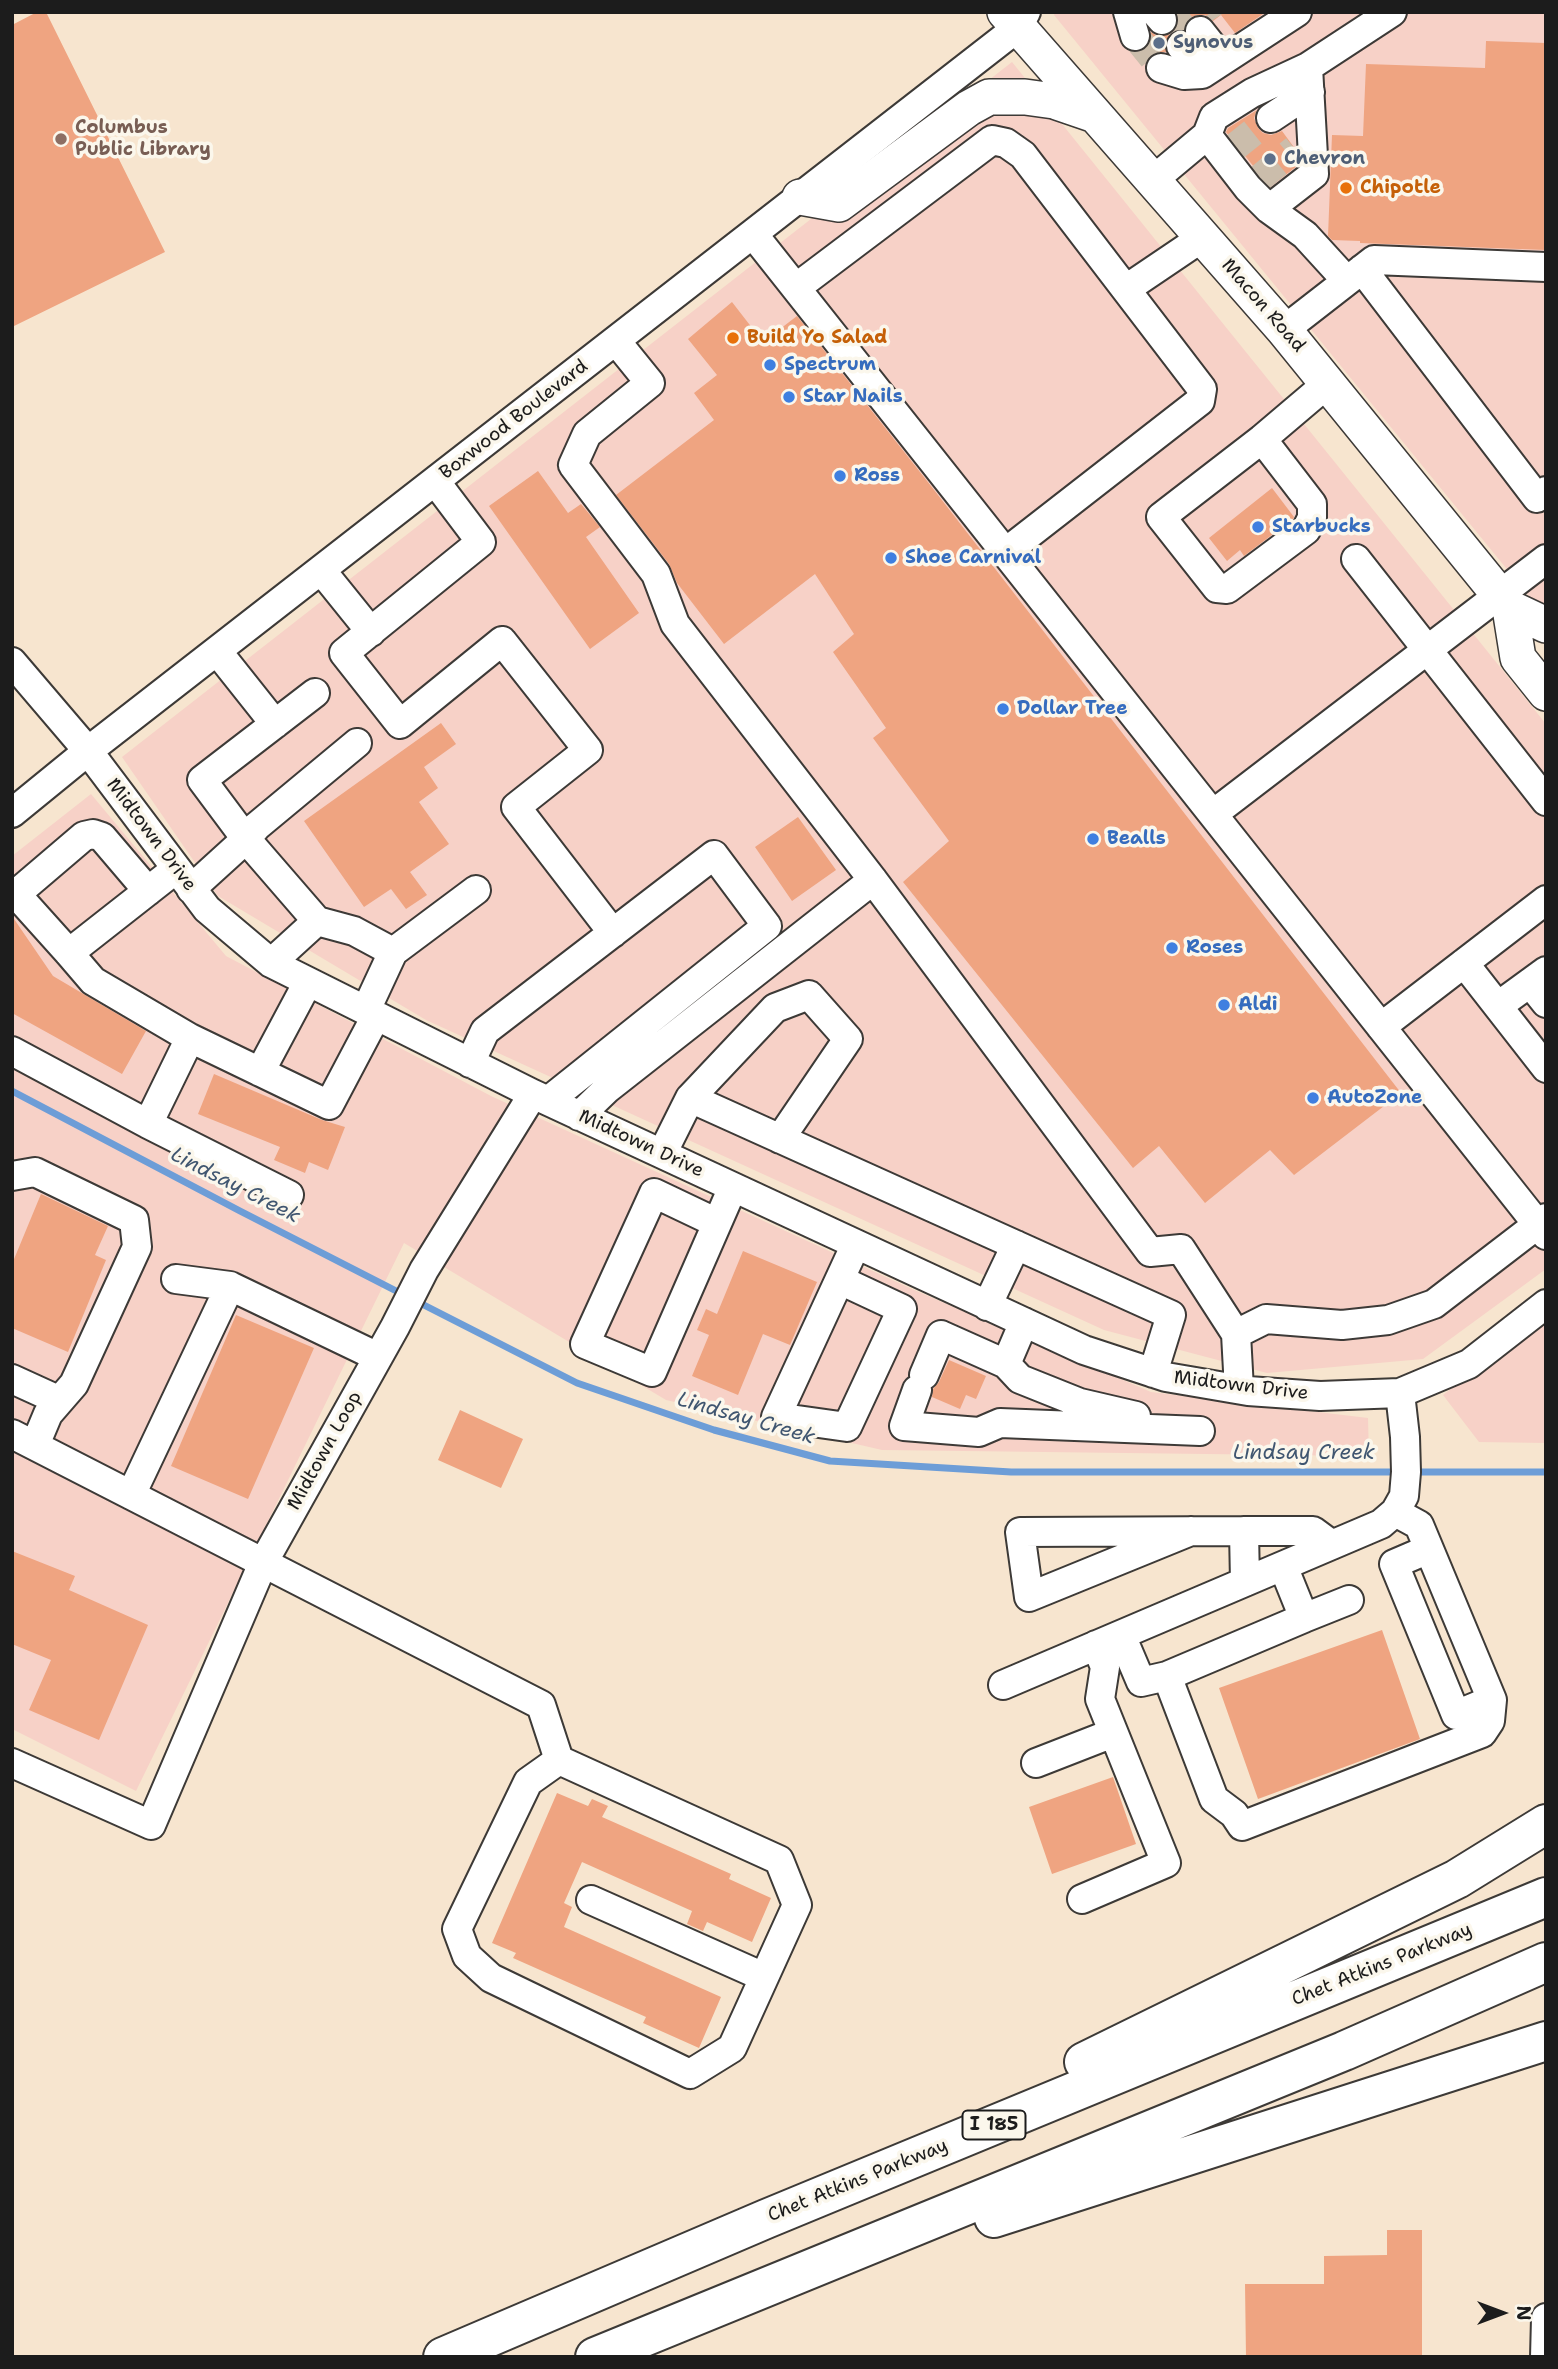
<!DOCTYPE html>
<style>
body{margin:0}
#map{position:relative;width:1558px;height:2369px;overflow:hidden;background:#f7e5cf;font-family:"Shantell Sans",sans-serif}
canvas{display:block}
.frame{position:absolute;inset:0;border:14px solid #1c1c1c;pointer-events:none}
.north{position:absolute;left:1467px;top:2278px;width:70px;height:70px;-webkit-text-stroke:5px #fbf7ec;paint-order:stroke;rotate:90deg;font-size:19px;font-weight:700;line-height:28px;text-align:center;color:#1c1c1c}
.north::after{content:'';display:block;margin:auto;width:24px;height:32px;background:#1c1c1c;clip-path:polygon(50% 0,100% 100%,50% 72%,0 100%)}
</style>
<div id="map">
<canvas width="1558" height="2369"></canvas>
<div class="frame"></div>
<div class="north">N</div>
</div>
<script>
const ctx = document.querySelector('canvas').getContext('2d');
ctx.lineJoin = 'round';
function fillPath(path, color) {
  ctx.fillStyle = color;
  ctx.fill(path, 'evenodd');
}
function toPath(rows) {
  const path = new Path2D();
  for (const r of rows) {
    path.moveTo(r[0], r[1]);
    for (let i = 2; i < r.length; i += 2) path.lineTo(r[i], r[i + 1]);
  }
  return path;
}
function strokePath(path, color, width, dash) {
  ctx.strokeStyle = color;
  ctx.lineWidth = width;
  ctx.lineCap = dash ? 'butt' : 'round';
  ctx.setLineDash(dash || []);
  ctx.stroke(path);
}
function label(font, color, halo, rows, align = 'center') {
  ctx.font = font + ' "Shantell Sans",sans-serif';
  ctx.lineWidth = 7;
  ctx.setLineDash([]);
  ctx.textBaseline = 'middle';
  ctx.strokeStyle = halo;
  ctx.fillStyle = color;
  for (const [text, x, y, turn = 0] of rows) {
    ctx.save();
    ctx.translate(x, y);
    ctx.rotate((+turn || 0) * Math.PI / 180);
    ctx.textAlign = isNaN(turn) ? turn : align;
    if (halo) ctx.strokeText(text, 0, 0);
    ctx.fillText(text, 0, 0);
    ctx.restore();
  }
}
const built = toPath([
 [1055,12,1546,12,1546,617,1054,15],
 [1012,62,1546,724,1546,1269,1423,1359,1267,1373,1104,1330,426,1020,218,896,122,757],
 [91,794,226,956,491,1096,912,1289,1151,1392,1368,1418,1369,1456,882,1450,666,1400,404,1243,136,1791,12,1729,12,856],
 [1546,1315,1546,1443,1479,1442,1443,1395]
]);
const stream = toPath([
 [12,1091,240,1211,406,1296],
 [416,1301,577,1383,714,1430,830,1461,1011,1472,1402,1472],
 [1413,1472,1546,1472]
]);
const building = toPath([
 [37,12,46,12,165,252,12,327,12,25],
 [1176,12,1266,12,1235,33,1221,15,1213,21,1205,15,1197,15,1189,18,1184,30,1174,31,1178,25],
 [1151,32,1157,36,1170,34,1165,43,1166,52,1157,52,1147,60,1140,52,1147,47,1151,41],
 [1486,41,1546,43,1546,250,1360,243,1360,241,1332,240,1328,236,1332,135,1363,136,1366,64,1485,68],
 [1257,110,1254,118,1258,128,1263,133,1271,135,1282,131,1296,150,1297,166,1270,187,1226,132,1228,128],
 [732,302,763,342,797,316,931,486,1401,1093,1294,1175,1270,1150,1205,1203,1159,1146,1133,1168,903,882,949,841,873,738,886,728,833,652,854,634,815,574,724,644,677,583,669,564,616,495,714,420,694,393,717,375,688,339],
 [538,471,568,513,581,504,600,527,586,537,639,613,590,649,489,506],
 [1272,488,1294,517,1293,519,1244,556,1240,550,1227,561,1209,538],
 [441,723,456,744,424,767,438,788,419,802,449,844,410,872,427,895,406,909,391,889,364,907,304,821],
 [798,817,836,870,792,901,755,847],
 [12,916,53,976,146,1031,122,1074,12,1013],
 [214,1074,322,1120,345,1127,328,1170,309,1162,305,1173,274,1160,280,1147,198,1114],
 [41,1194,108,1226,95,1255,106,1260,68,1352,12,1328,12,1264],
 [743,1251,817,1282,790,1345,763,1334,738,1395,692,1376,709,1335,697,1330,706,1309,717,1314],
 [236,1315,314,1348,248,1499,171,1466],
 [949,1360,986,1376,976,1399,966,1395,960,1409,932,1397,933,1389,939,1382],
 [460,1410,523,1439,501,1488,438,1460],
 [12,1551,75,1576,69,1590,148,1625,99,1740,29,1710,51,1660,12,1644],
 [1382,1630,1420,1739,1258,1799,1219,1688],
 [1113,1777,1136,1844,1052,1874,1029,1807],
 [557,1793,588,1806,592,1799,608,1806,602,1817,731,1874,729,1879,771,1898,752,1942,707,1922,703,1931,687,1924,692,1911,582,1862,564,1903,572,1907,564,1927,721,1997,699,2048,643,2023,646,2017,513,1958,516,1953,492,1943],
 [1387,2230,1422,2230,1422,2357,1246,2357,1245,2284,1324,2284,1324,2256,1387,2255]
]);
const minorTunnel = toPath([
 [1212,12,1216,18],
 [1171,13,1191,38],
 [1135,36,1161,68],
 [1231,150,1271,118],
 [1256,181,1295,149]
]);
const minor = toPath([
 [1128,12,1135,36],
 [1155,12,1162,20],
 [1200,31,1223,60],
 [1181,46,1214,50],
 [1161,68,1184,75,1202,74,1297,12],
 [1271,118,1310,92],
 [1152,181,1207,135],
 [1269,209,1314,174,1308,67],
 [753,234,1546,1235],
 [1362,269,1537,498,1546,491],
 [1347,281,1305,235,1269,209,1248,188,1207,135,1214,117,1252,93,1308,67,1392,12],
 [797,287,992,140,1006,143,1023,155,1202,389,1200,401,1006,552],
 [1126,289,1203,237],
 [1284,330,1374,260,1546,267],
 [616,341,650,383,587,434,573,465,656,574,675,624,873,880],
 [1262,439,1312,504,1312,518,1306,530,1227,589,1217,588,1161,517,1262,439,1328,383],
 [435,481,481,542,344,653,400,724,502,641,588,750,516,807,613,933],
 [1356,559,1546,801],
 [321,570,371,632],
 [217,651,275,724],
 [12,662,88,751,207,909,271,963,533,1094,1084,1350,1166,1377,1248,1391,1320,1396,1400,1393,1469,1364,1546,1304],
 [315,693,202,780,246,839,317,921,354,931,393,952],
 [12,813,88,751,1017,28,1026,12],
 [1213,814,1546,559],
 [176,869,69,953,93,981,190,1038,329,1105,376,1016],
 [191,889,246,839,257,826,357,743],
 [69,953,16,894,84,836,93,834,102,837,148,891],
 [271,963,317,921],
 [1464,963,1546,1068],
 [1530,983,1546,1003],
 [1498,1006,1546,971],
 [366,1010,393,952,476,890],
 [1381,1027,1546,900],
 [190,1038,148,1124,289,1195],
 [12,1051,148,1124],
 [470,1063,485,1031,714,855,767,926,548,1101],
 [260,1072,308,982],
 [690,1098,775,1008,809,995,848,1039,780,1139],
 [579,1116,607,1089,873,880,1150,1252,1181,1249,1236,1334,1239,1389],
 [662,1154,690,1098,1171,1315,1153,1373],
 [12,1176,35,1172,134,1220,137,1247,74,1384,48,1414,35,1445],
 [717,1223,654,1193,585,1344,652,1372,733,1187],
 [176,1279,230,1286],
 [840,1280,902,1309,847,1427,776,1417,856,1244],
 [987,1306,1016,1245],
 [1236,1334,1266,1319,1342,1325,1388,1320,1434,1304,1546,1218],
 [1006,1364,1020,1379,1080,1403,1136,1416],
 [924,1375,941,1335,1006,1364,1024,1322],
 [12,1379,58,1400],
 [917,1390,904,1426,979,1432,1000,1423,1200,1431],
 [12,1434,541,1705,559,1760,779,1860,797,1905,732,2048,690,2074,491,1978,467,1956,457,1929,528,1782,559,1760],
 [131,1495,230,1286,378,1357],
 [1191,1531,1029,1597,1020,1532,1244,1531,1313,1531,1332,1545],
 [1244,1531,1245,1582],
 [1429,1549,1394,1564,1456,1715,1492,1700],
 [1283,1566,1304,1618,1167,1676,1214,1799,1234,1814,1242,1826,1482,1733,1490,1721,1492,1700,1419,1525,1395,1512],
 [1304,1618,1349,1600],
 [1121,1635,1141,1682,1167,1676],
 [1003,1685,1381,1524,1395,1512,1404,1496,1406,1472,1405,1437,1400,1393],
 [12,1763,151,1825,263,1563,395,1327,424,1270,533,1094],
 [1036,1763,1113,1733],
 [1082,1899,1166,1863,1100,1699,1105,1667,1096,1645],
 [591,1900,764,1977],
 [1545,2357,1546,2318]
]);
const major = toPath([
 [1005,12,1284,330,1510,608,1546,625],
 [800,197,839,204,969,108,989,97,1025,97,1054,101,1092,114],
 [1510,608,1518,658,1546,693]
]);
const highway = toPath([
 [1084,2062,1457,1879,1546,1824],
 [994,2218,1546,2041],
 [443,2357,766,2219,1546,1897],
 [595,2357,1344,2051,1546,1962]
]);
const markers = [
 [1159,43,7,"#5c6f8a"],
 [61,139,7,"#8d6e63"],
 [1270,159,7,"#5c6f8a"],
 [1346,188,7,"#e8710a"],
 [733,338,7,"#e8710a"],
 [770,365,7,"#3f7fe0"],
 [789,397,7,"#3f7fe0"],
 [840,476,7,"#3f7fe0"],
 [1258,527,7,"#3f7fe0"],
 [891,558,7,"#3f7fe0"],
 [1003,709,7,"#3f7fe0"],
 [1093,839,7,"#3f7fe0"],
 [1172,948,7,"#3f7fe0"],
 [1224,1005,7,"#3f7fe0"],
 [1313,1098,7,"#3f7fe0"]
];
const shields = [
 [994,2125,63]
];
const shieldNames = [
 ["I 185",994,2125]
];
const serviceNames = [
 ["Synovus",1173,43],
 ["Chevron",1284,159]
];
const educationNames = [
 ["Columbus",75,128],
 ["Public Library",75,150]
];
const foodNames = [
 ["Chipotle",1360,188],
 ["Build Yo Salad",747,338]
];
const streetNames = [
 ["Macon Road",1263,306,49],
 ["Boxwood Boulevard",514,420,-38],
 ["Midtown Drive",151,835,53],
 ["Midtown Drive",641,1144,25],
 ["Midtown Drive",1241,1386,7],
 ["Midtown Loop",325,1451,-61],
 ["Chet Atkins Parkway",1382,1965,-22],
 ["Chet Atkins Parkway",858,2181,-22]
];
const shopNames = [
 ["Spectrum",784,365],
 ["Star Nails",803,397],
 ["Ross",854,476],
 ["Starbucks",1272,527],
 ["Shoe Carnival",905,558],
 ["Dollar Tree",1017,709],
 ["Bealls",1107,839],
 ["Roses",1186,948],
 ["Aldi",1238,1005],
 ["AutoZone",1327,1098]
];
const waterNames = [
 ["Lindsay Creek",235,1186,27],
 ["Lindsay Creek",746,1419,16],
 ["Lindsay Creek",1304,1454]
];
fillPath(built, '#f7d1c7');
strokePath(stream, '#6d9dd7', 7);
fillPath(building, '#efa481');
strokePath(minorTunnel, '#cbbdab', 28, [28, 14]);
strokePath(minor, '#3d3a37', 32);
strokePath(major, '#3d3a37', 38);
strokePath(highway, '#3d3a37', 42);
strokePath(minor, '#fff', 28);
strokePath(major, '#fff', 35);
strokePath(highway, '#fff', 38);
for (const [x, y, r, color] of markers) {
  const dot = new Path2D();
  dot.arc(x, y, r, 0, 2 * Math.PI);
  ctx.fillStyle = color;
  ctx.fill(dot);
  strokePath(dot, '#fbf7ec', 2.5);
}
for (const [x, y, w] of shields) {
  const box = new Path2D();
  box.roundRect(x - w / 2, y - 14.5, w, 29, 5);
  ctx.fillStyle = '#fbf7ec';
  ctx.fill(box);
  strokePath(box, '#1c1c1c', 2);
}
label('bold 18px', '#1c1c1c', null, shieldNames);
label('bold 19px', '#4e5e75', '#fbf7ec', serviceNames, 'left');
label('bold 19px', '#785e54', '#fbf7ec', educationNames, 'left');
label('bold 19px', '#c56008', '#fbf7ec', foodNames, 'left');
label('19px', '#1c1c1c', '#fbf7ec', streetNames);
label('bold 19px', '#366cbe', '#fbf7ec', shopNames, 'left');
label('italic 21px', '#405670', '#fbf7ec', waterNames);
</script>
